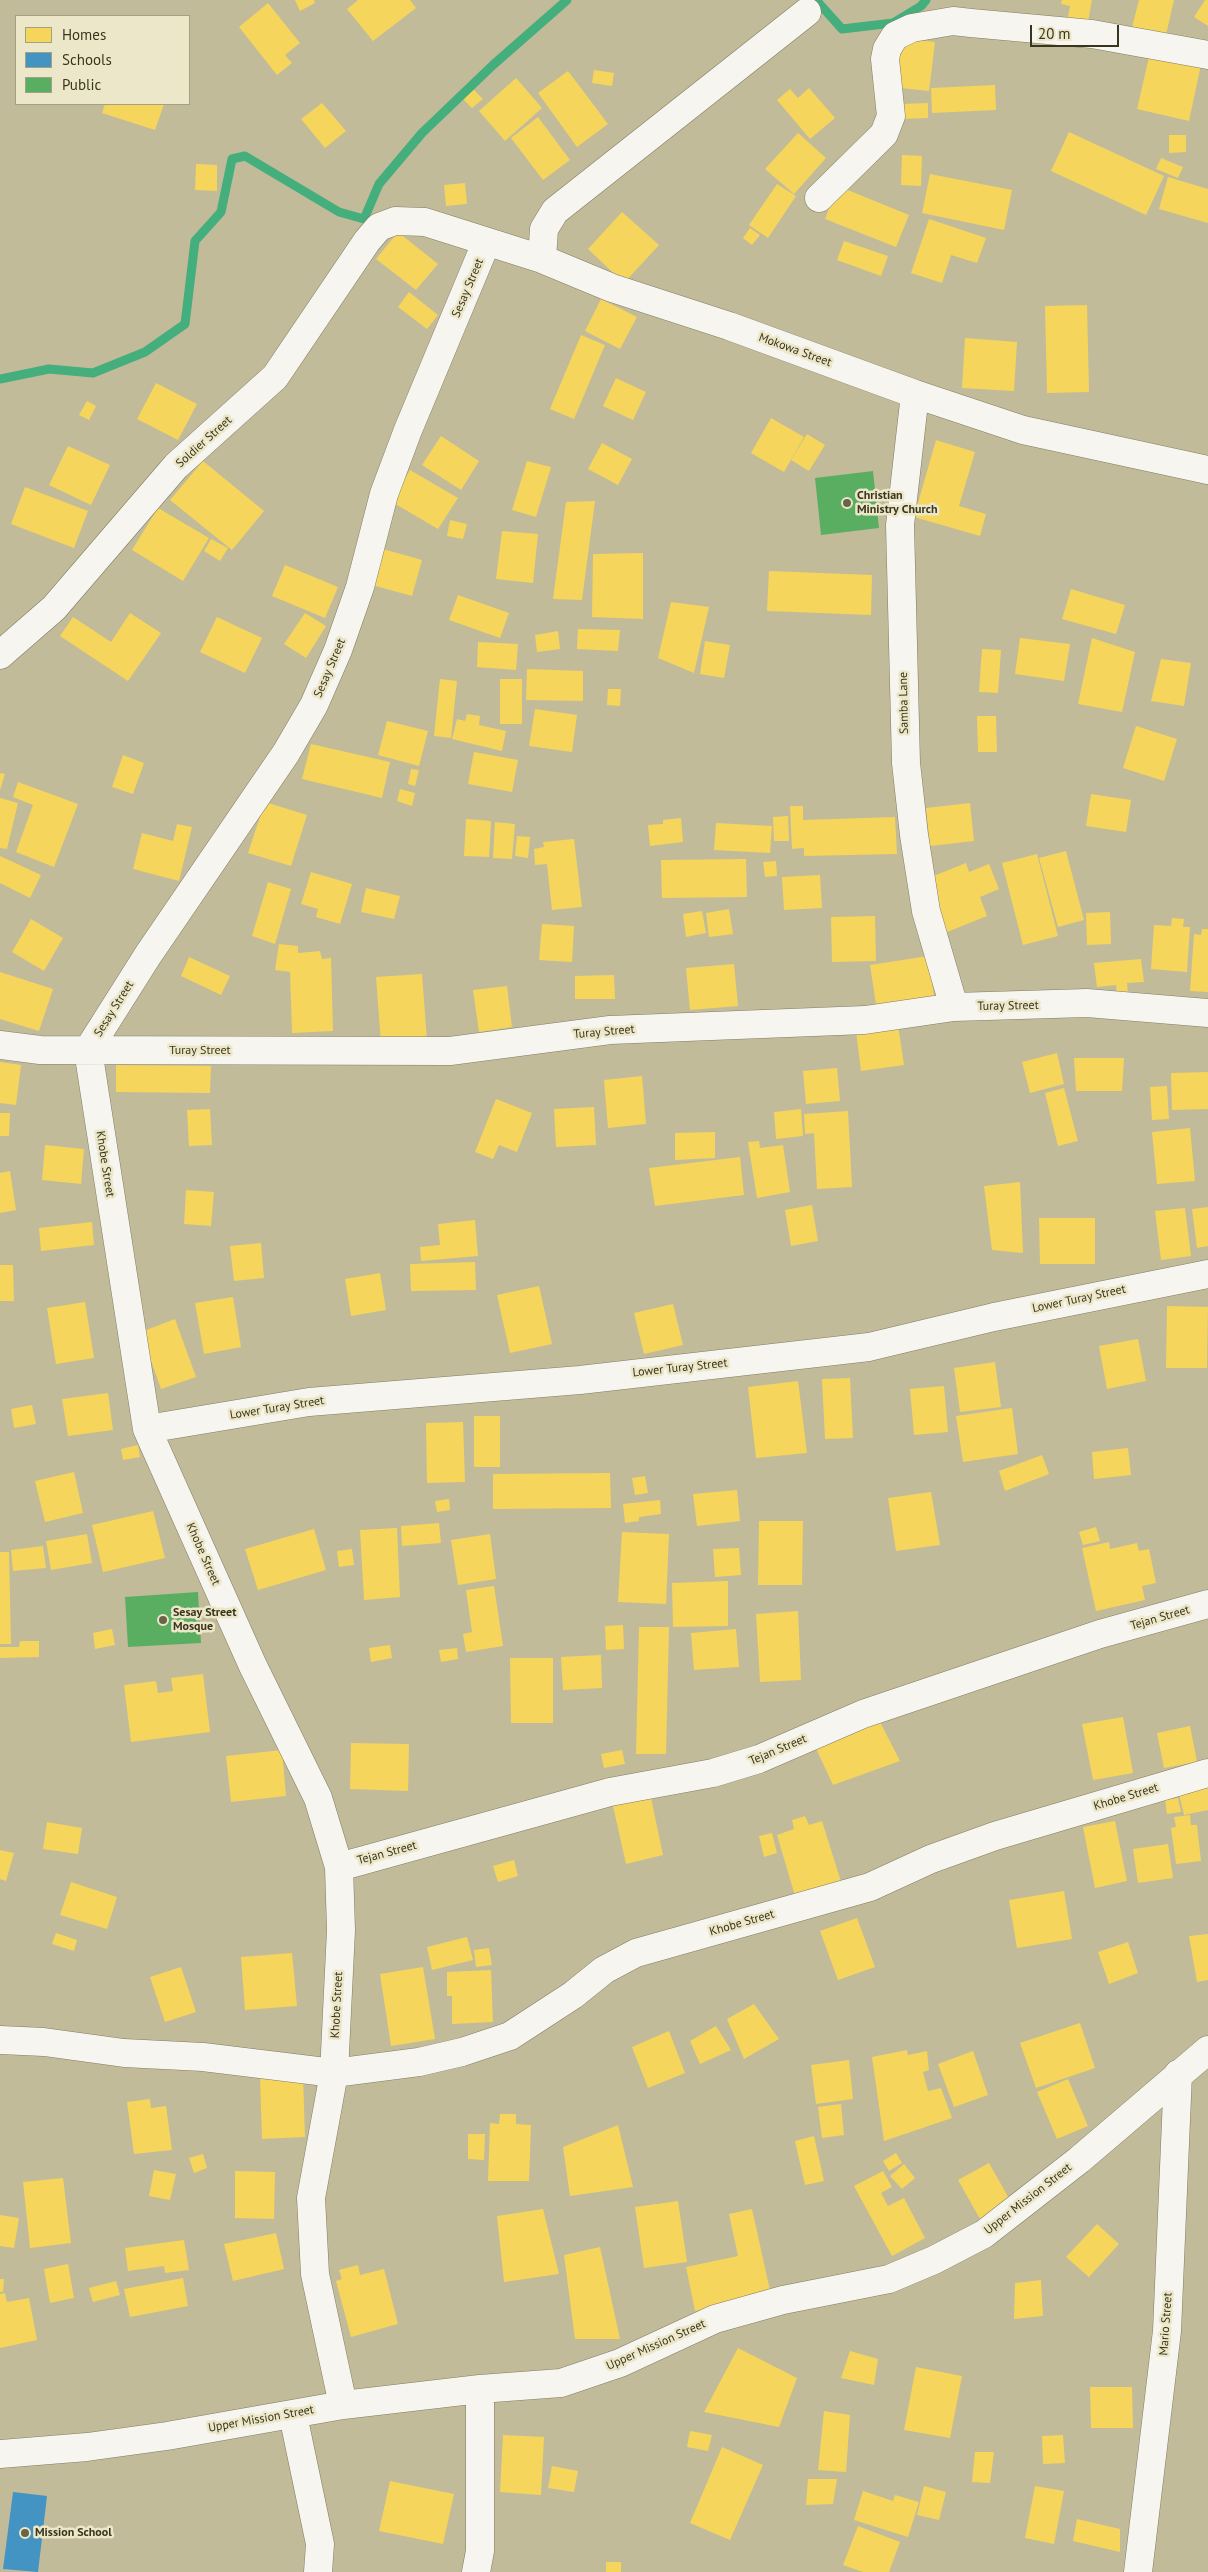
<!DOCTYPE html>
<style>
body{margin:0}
#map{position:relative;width:1208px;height:2572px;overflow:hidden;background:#c1bb9a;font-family:"PT Sans",sans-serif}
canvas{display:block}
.legend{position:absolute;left:15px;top:15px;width:175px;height:90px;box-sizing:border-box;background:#ece7c9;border:1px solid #a4a084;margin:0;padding:6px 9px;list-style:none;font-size:15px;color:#39351c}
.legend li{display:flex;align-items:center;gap:10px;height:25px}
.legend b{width:25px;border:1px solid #a4a084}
.scale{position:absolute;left:1030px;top:25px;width:89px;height:22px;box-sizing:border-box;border:2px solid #39351c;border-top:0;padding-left:6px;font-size:15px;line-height:18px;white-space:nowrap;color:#39351c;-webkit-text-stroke:4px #ece7c9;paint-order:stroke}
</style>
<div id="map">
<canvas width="1208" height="2572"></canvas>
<ul class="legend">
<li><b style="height:14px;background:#f6d55c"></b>Homes</li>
<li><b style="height:14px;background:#4393c3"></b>Schools</li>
<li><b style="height:14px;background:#5aae61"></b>Public</li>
</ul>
<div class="scale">20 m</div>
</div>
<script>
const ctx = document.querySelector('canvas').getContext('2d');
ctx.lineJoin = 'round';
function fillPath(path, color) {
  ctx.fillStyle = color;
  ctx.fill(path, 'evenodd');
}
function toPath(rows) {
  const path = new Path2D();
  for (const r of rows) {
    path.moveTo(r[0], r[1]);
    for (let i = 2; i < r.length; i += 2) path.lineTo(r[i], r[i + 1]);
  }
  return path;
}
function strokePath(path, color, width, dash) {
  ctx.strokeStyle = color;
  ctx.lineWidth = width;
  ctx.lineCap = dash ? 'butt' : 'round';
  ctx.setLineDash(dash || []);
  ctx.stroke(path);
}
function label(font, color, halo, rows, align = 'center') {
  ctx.font = font + ' "PT Sans",sans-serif';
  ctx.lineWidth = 5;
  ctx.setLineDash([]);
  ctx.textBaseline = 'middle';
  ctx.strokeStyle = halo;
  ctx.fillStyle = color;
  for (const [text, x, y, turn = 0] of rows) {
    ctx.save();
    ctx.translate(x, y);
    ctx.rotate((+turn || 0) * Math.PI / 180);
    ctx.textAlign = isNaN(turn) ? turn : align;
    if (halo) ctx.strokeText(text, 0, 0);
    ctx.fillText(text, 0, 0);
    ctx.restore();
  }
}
const homes = toPath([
 [295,0,314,0,315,3,300,11],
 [358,0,410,0,416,8,373,41,347,9],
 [1062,0,1092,0,1087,27,1067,23,1070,6,1061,4],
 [1139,0,1174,0,1165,39,1131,31],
 [1205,0,1208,0,1208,26,1194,17],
 [268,3,300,43,285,55,292,63,277,75,239,27],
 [896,38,935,42,929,91,891,87],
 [1150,53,1201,65,1189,121,1137,109],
 [594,70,614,73,612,86,592,83],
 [568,71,608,124,577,147,538,93],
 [516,78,542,108,505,141,479,111],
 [995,85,996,110,932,113,931,88],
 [472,88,483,99,472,108,462,98],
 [809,88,835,118,810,139,777,100,790,89,798,98],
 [322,103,346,131,325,148,301,119],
 [928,103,928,118,902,119,902,104],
 [105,104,164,104,155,130,102,113],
 [538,117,570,160,543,180,511,138],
 [1069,132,1164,176,1146,215,1051,171],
 [798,133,826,158,794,194,765,169],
 [1169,135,1186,135,1186,152,1169,153],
 [902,155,922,156,921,186,901,185],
 [1161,158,1183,167,1178,178,1156,169],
 [196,164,217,165,217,191,195,190],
 [930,174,1012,190,1004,230,922,213],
 [1168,177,1208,189,1208,223,1159,209],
 [465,183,467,204,446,206,444,185],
 [777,184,796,196,768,238,749,225],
 [838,186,909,215,896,247,825,219],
 [622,212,659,245,624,283,588,249],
 [929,219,986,238,977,263,951,255,942,283,911,273],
 [750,228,760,235,752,245,743,238],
 [398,232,438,264,416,290,376,259],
 [844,241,888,256,881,276,837,260],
 [409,292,438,315,427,329,398,307],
 [601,299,637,317,620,349,585,331],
 [1087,305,1089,392,1047,393,1045,306],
 [581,335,605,345,574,419,550,409],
 [965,338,1017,342,1014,391,962,388],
 [616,378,646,392,633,420,603,406],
 [156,383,197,404,178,440,137,419],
 [87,401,96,406,89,420,79,415],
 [771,418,804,437,784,472,751,453],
 [807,434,825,445,809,471,791,460],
 [441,436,479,461,461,490,422,465],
 [936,440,975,452,959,506,986,514,980,536,914,517],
 [602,443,632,459,618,485,588,469],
 [68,446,110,465,91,505,49,485],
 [203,461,264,511,232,550,170,500],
 [527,461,551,467,536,517,512,510],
 [410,470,458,498,438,529,392,502],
 [25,487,88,511,74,548,11,524],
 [595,501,582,600,553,599,566,502],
 [158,508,209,538,183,581,132,550],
 [450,520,467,524,463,539,447,536],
 [502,531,538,534,533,583,496,579],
 [211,539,228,548,220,561,204,551],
 [383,549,422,560,412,596,372,585],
 [643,553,643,619,592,617,593,554],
 [285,565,338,587,325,618,272,596],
 [769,571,872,575,871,615,767,611],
 [1071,589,1125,605,1116,634,1062,619],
 [458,595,509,613,500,638,449,620],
 [671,602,709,607,694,673,658,658],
 [130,613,161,633,128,681,60,636,73,617,111,642],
 [305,613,326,626,306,658,284,644],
 [217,617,262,638,245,673,200,652],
 [578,629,620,630,618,651,577,649],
 [558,631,560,649,537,652,535,635],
 [1020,638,1070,644,1064,681,1015,674],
 [1092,638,1135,652,1122,712,1078,704],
 [705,641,730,645,724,678,700,674],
 [478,642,518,644,516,670,477,667],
 [982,649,1001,650,998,693,979,692],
 [1161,659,1191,663,1184,706,1151,701],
 [527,669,583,671,583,701,526,700],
 [440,679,457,681,451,738,434,736],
 [500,679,522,679,522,724,500,724],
 [608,689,621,689,620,706,607,705],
 [535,709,577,715,572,752,529,746],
 [467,714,480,716,479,725,506,731,502,751,452,739,457,719,465,721],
 [977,716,996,716,997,752,978,752],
 [387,721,428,731,419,766,378,755],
 [1136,726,1177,739,1164,781,1123,768],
 [311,744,390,762,382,798,302,779],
 [474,752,518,760,512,792,468,784],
 [123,755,144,763,133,794,112,787],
 [411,769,419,770,415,786,408,784],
 [0,773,5,774,0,790],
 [18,782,78,804,54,867,16,852,33,805,13,797],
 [400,789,415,793,412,806,397,801],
 [1091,794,1131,800,1126,832,1086,826],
 [0,798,18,803,7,849,0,848],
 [265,802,307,815,291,866,248,853],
 [970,803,974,841,930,846,926,808],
 [790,806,803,806,803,820,895,817,897,854,804,856,804,848,792,849],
 [788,816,789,841,774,841,773,817],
 [681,818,683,842,650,846,648,825,663,824,663,820],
 [466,819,491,821,489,857,464,856],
 [495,822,515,824,512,859,493,858],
 [716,823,772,826,770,853,714,850],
 [177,824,192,827,179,881,133,869,142,833,173,841],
 [517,836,530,837,528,858,515,856],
 [574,839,582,907,552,910,547,864,535,865,534,849,544,847,543,842],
 [1066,851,1084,920,1058,927,1039,858],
 [1037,854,1058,936,1023,945,1002,863],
 [0,856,41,875,30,898,0,883],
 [746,859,747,897,662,898,661,860],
 [776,861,777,876,765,877,763,862],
 [966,863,969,872,989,864,999,889,980,897,987,916,947,932,926,879],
 [311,872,352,884,340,924,316,917,318,909,301,904],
 [820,875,822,908,784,910,782,877],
 [268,882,291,889,275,944,252,936],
 [366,888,400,896,394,919,361,912],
 [729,909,733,934,709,937,706,913],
 [702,911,706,933,686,937,683,914],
 [1110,912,1111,944,1087,945,1086,913],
 [875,916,876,961,832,962,831,917],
 [1172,918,1184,919,1183,927,1190,927,1187,972,1151,969,1154,925,1171,926],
 [31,919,63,938,44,971,12,952],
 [542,924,574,926,572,962,539,960],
 [1202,929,1208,929,1208,992,1190,991,1194,934,1201,935],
 [279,944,298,946,298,953,320,951,322,959,331,958,333,1031,292,1033,290,972,275,970],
 [928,956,935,1002,877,1011,870,965],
 [189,957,230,976,221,995,181,976],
 [1141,959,1144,982,1127,983,1128,993,1117,994,1116,985,1097,987,1094,963],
 [734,964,738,1006,690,1010,686,968],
 [0,972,53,989,39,1031,0,1019],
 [422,974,427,1040,381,1043,376,977],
 [614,975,615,999,575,999,575,976],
 [507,986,512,1027,479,1032,473,990],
 [898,1025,904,1065,861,1071,856,1031],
 [1057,1053,1064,1084,1030,1093,1022,1062],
 [1074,1058,1124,1058,1122,1091,1076,1091],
 [0,1062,21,1065,16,1105,0,1103],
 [116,1065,211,1066,210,1093,116,1092],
 [837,1068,840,1101,806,1104,803,1071],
 [1208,1072,1208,1109,1172,1110,1171,1073],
 [642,1076,646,1124,608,1128,604,1080],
 [1167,1086,1169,1119,1152,1120,1150,1087],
 [1064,1088,1078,1141,1058,1146,1045,1093],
 [496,1099,532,1113,517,1152,499,1145,493,1159,475,1152],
 [594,1107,596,1145,556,1147,554,1109],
 [210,1109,212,1145,189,1146,187,1110],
 [801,1109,803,1136,776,1139,774,1112],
 [848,1111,852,1187,817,1189,814,1133,805,1134,804,1114],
 [0,1113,10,1113,9,1136,0,1136],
 [1190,1128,1195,1181,1157,1184,1152,1132],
 [715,1132,715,1158,675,1160,675,1133],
 [759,1141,760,1148,783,1145,790,1192,757,1198,748,1142],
 [45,1145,84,1149,81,1184,42,1180],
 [740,1157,744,1195,655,1206,649,1168],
 [10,1171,16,1210,0,1213,0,1173],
 [1020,1182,1023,1253,992,1250,984,1186],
 [186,1190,214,1192,211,1226,184,1224],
 [812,1205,818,1241,791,1246,785,1210],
 [1208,1207,1208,1246,1197,1248,1192,1209],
 [1185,1208,1191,1256,1161,1260,1155,1211],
 [1039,1218,1095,1218,1095,1264,1040,1264],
 [475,1220,478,1256,421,1261,420,1247,440,1245,438,1224],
 [92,1222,94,1245,41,1251,39,1228],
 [261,1243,264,1278,234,1281,230,1246],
 [475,1262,476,1290,411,1291,410,1264],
 [0,1265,13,1265,14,1301,0,1301],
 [380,1273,386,1310,351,1316,345,1279],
 [539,1286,552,1344,510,1353,497,1295],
 [233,1297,241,1347,204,1354,195,1303],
 [85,1302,94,1358,56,1364,47,1308],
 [673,1304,683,1345,644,1354,634,1313],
 [1167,1306,1208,1307,1207,1368,1166,1368],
 [175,1319,196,1377,161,1389,141,1332],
 [1138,1339,1146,1381,1107,1389,1099,1346],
 [995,1362,1001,1407,960,1412,954,1368],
 [850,1378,853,1438,825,1439,822,1379],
 [798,1381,807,1453,756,1458,748,1387],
 [944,1386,948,1432,914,1435,910,1389],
 [108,1393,113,1430,68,1436,62,1399],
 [32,1405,36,1424,14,1428,11,1409],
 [1012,1408,1018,1454,963,1462,956,1416],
 [474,1416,500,1416,500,1467,474,1467],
 [463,1422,465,1482,427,1483,426,1423],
 [138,1445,140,1457,123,1460,121,1449],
 [1128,1448,1131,1475,1094,1479,1092,1452],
 [1042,1455,1049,1474,1005,1491,999,1471],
 [74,1472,83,1513,45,1522,35,1481],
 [610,1473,611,1508,493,1509,493,1474],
 [645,1476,648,1493,635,1495,632,1478],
 [737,1490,740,1521,697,1526,693,1494],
 [931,1492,940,1545,896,1551,888,1498],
 [449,1499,450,1510,437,1512,435,1501],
 [660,1500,661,1514,639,1517,639,1521,625,1523,623,1504],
 [153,1511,165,1558,103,1572,92,1525],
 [759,1521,803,1521,802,1585,758,1585],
 [439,1523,441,1543,402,1546,401,1526],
 [1096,1527,1100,1541,1083,1545,1079,1532],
 [397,1528,400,1597,364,1600,360,1530],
 [314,1529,326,1570,258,1590,245,1549],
 [622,1532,669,1534,666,1604,618,1602],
 [87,1534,92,1563,51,1570,46,1541],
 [490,1534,496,1579,458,1585,451,1540],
 [1109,1542,1110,1549,1137,1543,1139,1551,1149,1549,1156,1583,1142,1586,1145,1600,1096,1611,1082,1548],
 [43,1546,46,1568,13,1571,11,1550],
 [739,1548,741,1575,715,1577,713,1549],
 [352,1549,354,1565,339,1567,337,1551],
 [0,1552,9,1552,11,1644,0,1644],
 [728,1581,728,1626,673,1627,672,1583],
 [494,1586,503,1646,466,1652,463,1634,472,1632,466,1590],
 [798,1611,801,1680,760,1682,756,1614],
 [623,1625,624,1649,606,1650,605,1626],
 [639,1627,669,1627,666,1754,636,1754],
 [112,1629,115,1645,95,1649,93,1633],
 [736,1629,739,1667,694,1670,691,1633],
 [20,1641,39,1641,39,1657,0,1658,0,1647,19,1647],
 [390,1645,392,1658,371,1662,369,1648],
 [457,1648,458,1659,441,1662,439,1650],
 [601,1655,602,1688,563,1690,561,1657],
 [510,1658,553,1658,553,1723,511,1723],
 [203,1674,210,1732,131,1742,124,1685,156,1681,158,1693,173,1691,171,1678],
 [1123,1717,1133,1773,1093,1780,1082,1724],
 [879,1720,900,1761,833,1785,813,1742],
 [1190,1726,1197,1762,1164,1768,1157,1733],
 [351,1743,409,1744,408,1791,350,1789],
 [282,1750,286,1796,231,1802,226,1756],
 [622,1750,625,1764,604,1768,601,1754],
 [1208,1783,1208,1810,1184,1815,1178,1790],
 [651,1798,663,1855,626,1864,613,1806],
 [1178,1798,1181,1812,1167,1814,1165,1800],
 [1190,1815,1191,1825,1197,1825,1201,1861,1176,1864,1171,1828,1176,1827,1174,1817],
 [805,1816,809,1825,822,1821,842,1885,796,1899,777,1835,794,1829,792,1820],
 [1115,1821,1127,1881,1095,1888,1083,1827],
 [47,1822,82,1828,78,1854,43,1849],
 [772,1833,777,1853,764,1857,759,1836],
 [1168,1844,1173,1878,1138,1883,1133,1849],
 [0,1850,14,1853,6,1881,0,1879],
 [514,1860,518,1876,498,1882,493,1866],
 [71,1882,117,1897,107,1929,60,1915],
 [1064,1891,1072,1939,1017,1948,1009,1900],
 [857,1918,875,1967,838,1980,820,1931],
 [56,1933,77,1940,74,1951,52,1944],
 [1208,1934,1208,1980,1197,1982,1189,1936],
 [467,1937,473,1960,432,1970,427,1947],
 [1128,1942,1138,1973,1109,1984,1098,1952],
 [489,1948,492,1965,476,1967,474,1950],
 [292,1953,297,2006,245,2010,241,1957],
 [181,1967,196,2012,165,2022,150,1977],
 [423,1967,435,2039,391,2046,380,1974],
 [491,1970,493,2022,452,2024,452,1996,447,1996,447,1972],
 [754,2004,779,2039,744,2059,727,2019],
 [1080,2023,1095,2068,1036,2088,1020,2043],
 [716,2026,731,2050,700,2064,690,2041],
 [669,2031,685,2073,648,2088,632,2047],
 [907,2050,908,2055,927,2051,929,2070,923,2072,928,2091,941,2088,952,2118,884,2141,872,2057],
 [973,2051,988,2095,954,2107,938,2064],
 [849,2060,853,2099,816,2104,811,2065],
 [303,2076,305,2137,262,2139,260,2077],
 [1068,2079,1088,2126,1057,2139,1037,2092],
 [150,2099,151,2108,166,2106,172,2150,134,2154,127,2102],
 [841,2104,844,2135,822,2138,818,2107],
 [500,2114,516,2114,516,2124,531,2125,529,2181,488,2181,490,2123,499,2124],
 [618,2125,633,2187,570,2196,563,2147],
 [468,2134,485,2134,484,2160,468,2159],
 [814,2136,824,2181,805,2185,795,2141],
 [896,2153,902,2163,889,2171,883,2161],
 [203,2154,207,2168,194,2173,189,2158],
 [989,2163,1011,2202,980,2219,958,2180],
 [904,2164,915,2178,902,2189,890,2176],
 [154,2170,176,2174,170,2200,149,2196],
 [235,2171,275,2172,274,2219,235,2218],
 [883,2171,892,2187,881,2193,888,2206,904,2198,925,2238,892,2256,854,2186],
 [63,2178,71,2243,30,2248,23,2182],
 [678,2201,687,2262,644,2268,635,2207],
 [543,2209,559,2274,504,2282,497,2216],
 [752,2209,771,2295,695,2311,686,2267,738,2256,729,2214],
 [0,2215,19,2218,14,2248,0,2246],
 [1097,2224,1119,2244,1089,2277,1066,2257],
 [276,2233,284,2269,233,2281,224,2244],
 [184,2240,189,2270,165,2273,164,2266,128,2271,125,2248],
 [600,2247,620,2339,575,2339,564,2255],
 [68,2264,74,2298,50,2303,44,2269],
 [358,2265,360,2275,384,2269,398,2324,351,2337,336,2281,342,2279,339,2270],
 [183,2278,188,2306,130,2317,124,2289],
 [0,2279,4,2279,3,2292,0,2292],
 [1041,2280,1043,2316,1014,2319,1015,2283],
 [116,2281,120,2295,93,2302,89,2288],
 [5,2293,7,2302,29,2298,37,2340,0,2348,0,2294],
 [738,2348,797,2378,779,2427,704,2412],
 [850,2351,878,2359,874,2385,841,2378],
 [916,2367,962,2376,950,2438,904,2430],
 [1090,2387,1132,2387,1133,2428,1091,2428],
 [824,2411,850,2415,846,2472,818,2470],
 [690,2431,712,2435,708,2451,687,2447],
 [503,2435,544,2437,541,2495,500,2492],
 [1063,2435,1065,2463,1043,2464,1042,2436],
 [722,2447,763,2465,730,2540,690,2523],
 [975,2452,994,2452,990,2483,972,2482],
 [552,2466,578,2471,574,2492,548,2488],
 [808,2479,837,2479,833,2504,806,2505],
 [390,2481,454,2494,443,2544,379,2531],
 [924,2486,946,2492,939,2520,917,2515],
 [1035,2486,1064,2491,1054,2544,1025,2538],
 [863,2491,893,2501,895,2495,919,2502,908,2537,854,2520],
 [1077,2519,1120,2529,1120,2552,1073,2541],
 [858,2526,900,2542,889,2572,863,2572,843,2565],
 [606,2562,621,2562,621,2572,606,2572]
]);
const schools = toPath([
 [13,2492,47,2496,38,2572,3,2569]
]);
const public = toPath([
 [873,471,879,528,821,535,815,478],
 [198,1592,201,1643,128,1647,125,1597]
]);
const stream = toPath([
 [816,0,842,29,893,23,921,6,926,0],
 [0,379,49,369,93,373,145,352,185,324,195,241,221,212,232,159,245,156,339,212,364,219,379,184,422,133,493,65,567,0]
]);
const minor = toPath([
 [819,198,884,134,891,116,885,59,887,49,895,36,912,28,953,21,971,23,1092,34,1208,55],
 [486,243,408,430,384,494,360,587,338,650,314,705,286,753,148,955,88,1050,147,1429,253,1666,318,1798,339,1867,341,1930,334,2073,419,2062,462,2052,510,2036,573,1995,604,1970,636,1953,870,1887,931,1859,995,1836,1208,1773],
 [542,259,544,229,555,211,807,12],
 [915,394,900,525,906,763,914,835,926,911,954,1007],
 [0,655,54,608,176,466,275,377,367,241,379,227,395,221,425,222,542,259,612,288,729,326,915,394,1023,430,1208,470],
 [0,1045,40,1050,450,1051,610,1030,865,1020,954,1007,1087,1003,1208,1013],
 [147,1429,309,1402,580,1380,869,1347,994,1317,1208,1274],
 [339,1867,610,1792,713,1773,759,1759,863,1714,1100,1634,1208,1604],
 [0,2040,44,2042,124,2053,203,2057,334,2073,311,2198,315,2274,343,2405],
 [293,2415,320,2544,318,2572],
 [0,2454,87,2447,167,2436,343,2405,480,2389,561,2383,620,2363,715,2319,783,2300,889,2279,934,2260,984,2234,1079,2160,1208,2050],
 [476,2572,480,2551,480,2389],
 [1138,2572,1167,2331,1178,2074]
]);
const markers = [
 [847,503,5,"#696448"],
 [163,1620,5,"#696448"],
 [25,2533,5,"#696448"]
];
const streetNames = [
 ["Sesay Street",468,288,-67],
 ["Mokowa Street",795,350,20],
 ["Soldier Street",204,442,-42],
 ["Sesay Street",330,668,-67],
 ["Samba Lane",904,703,-91],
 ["Turay Street",1008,1006,-1],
 ["Sesay Street",114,1009,-58],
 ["Turay Street",604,1032,-5],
 ["Turay Street",200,1051],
 ["Khobe Street",105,1164,81],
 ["Lower Turay Street",1079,1299,-12],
 ["Lower Turay Street",680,1368,-6],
 ["Lower Turay Street",277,1408,-9],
 ["Khobe Street",203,1554,66],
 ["Tejan Street",1160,1618,-16],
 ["Tejan Street",778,1750,-23],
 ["Khobe Street",1126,1797,-17],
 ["Tejan Street",387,1853,-15],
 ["Khobe Street",742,1923,-16],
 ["Khobe Street",337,2005,-87],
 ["Upper Mission Street",1028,2199,-38],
 ["Mario Street",1166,2324,-86],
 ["Upper Mission Street",656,2345,-24],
 ["Upper Mission Street",261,2419,-10]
];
const poiNames = [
 ["Christian",857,496],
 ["Ministry Church",857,510],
 ["Sesay Street",173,1613],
 ["Mosque",173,1627],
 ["Mission School",35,2533]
];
fillPath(homes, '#f6d55c');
fillPath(schools, '#4393c3');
fillPath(public, '#5aae61');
strokePath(stream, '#44ae7c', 9);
strokePath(minor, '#817c61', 29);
strokePath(minor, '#f6f5f0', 28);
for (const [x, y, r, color] of markers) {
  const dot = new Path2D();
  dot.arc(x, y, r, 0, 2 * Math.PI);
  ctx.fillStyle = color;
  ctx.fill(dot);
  strokePath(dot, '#ece7c9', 2);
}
label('12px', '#39351c', '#ece7c9', streetNames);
label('bold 12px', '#39351c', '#ece7c9', poiNames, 'left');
</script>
